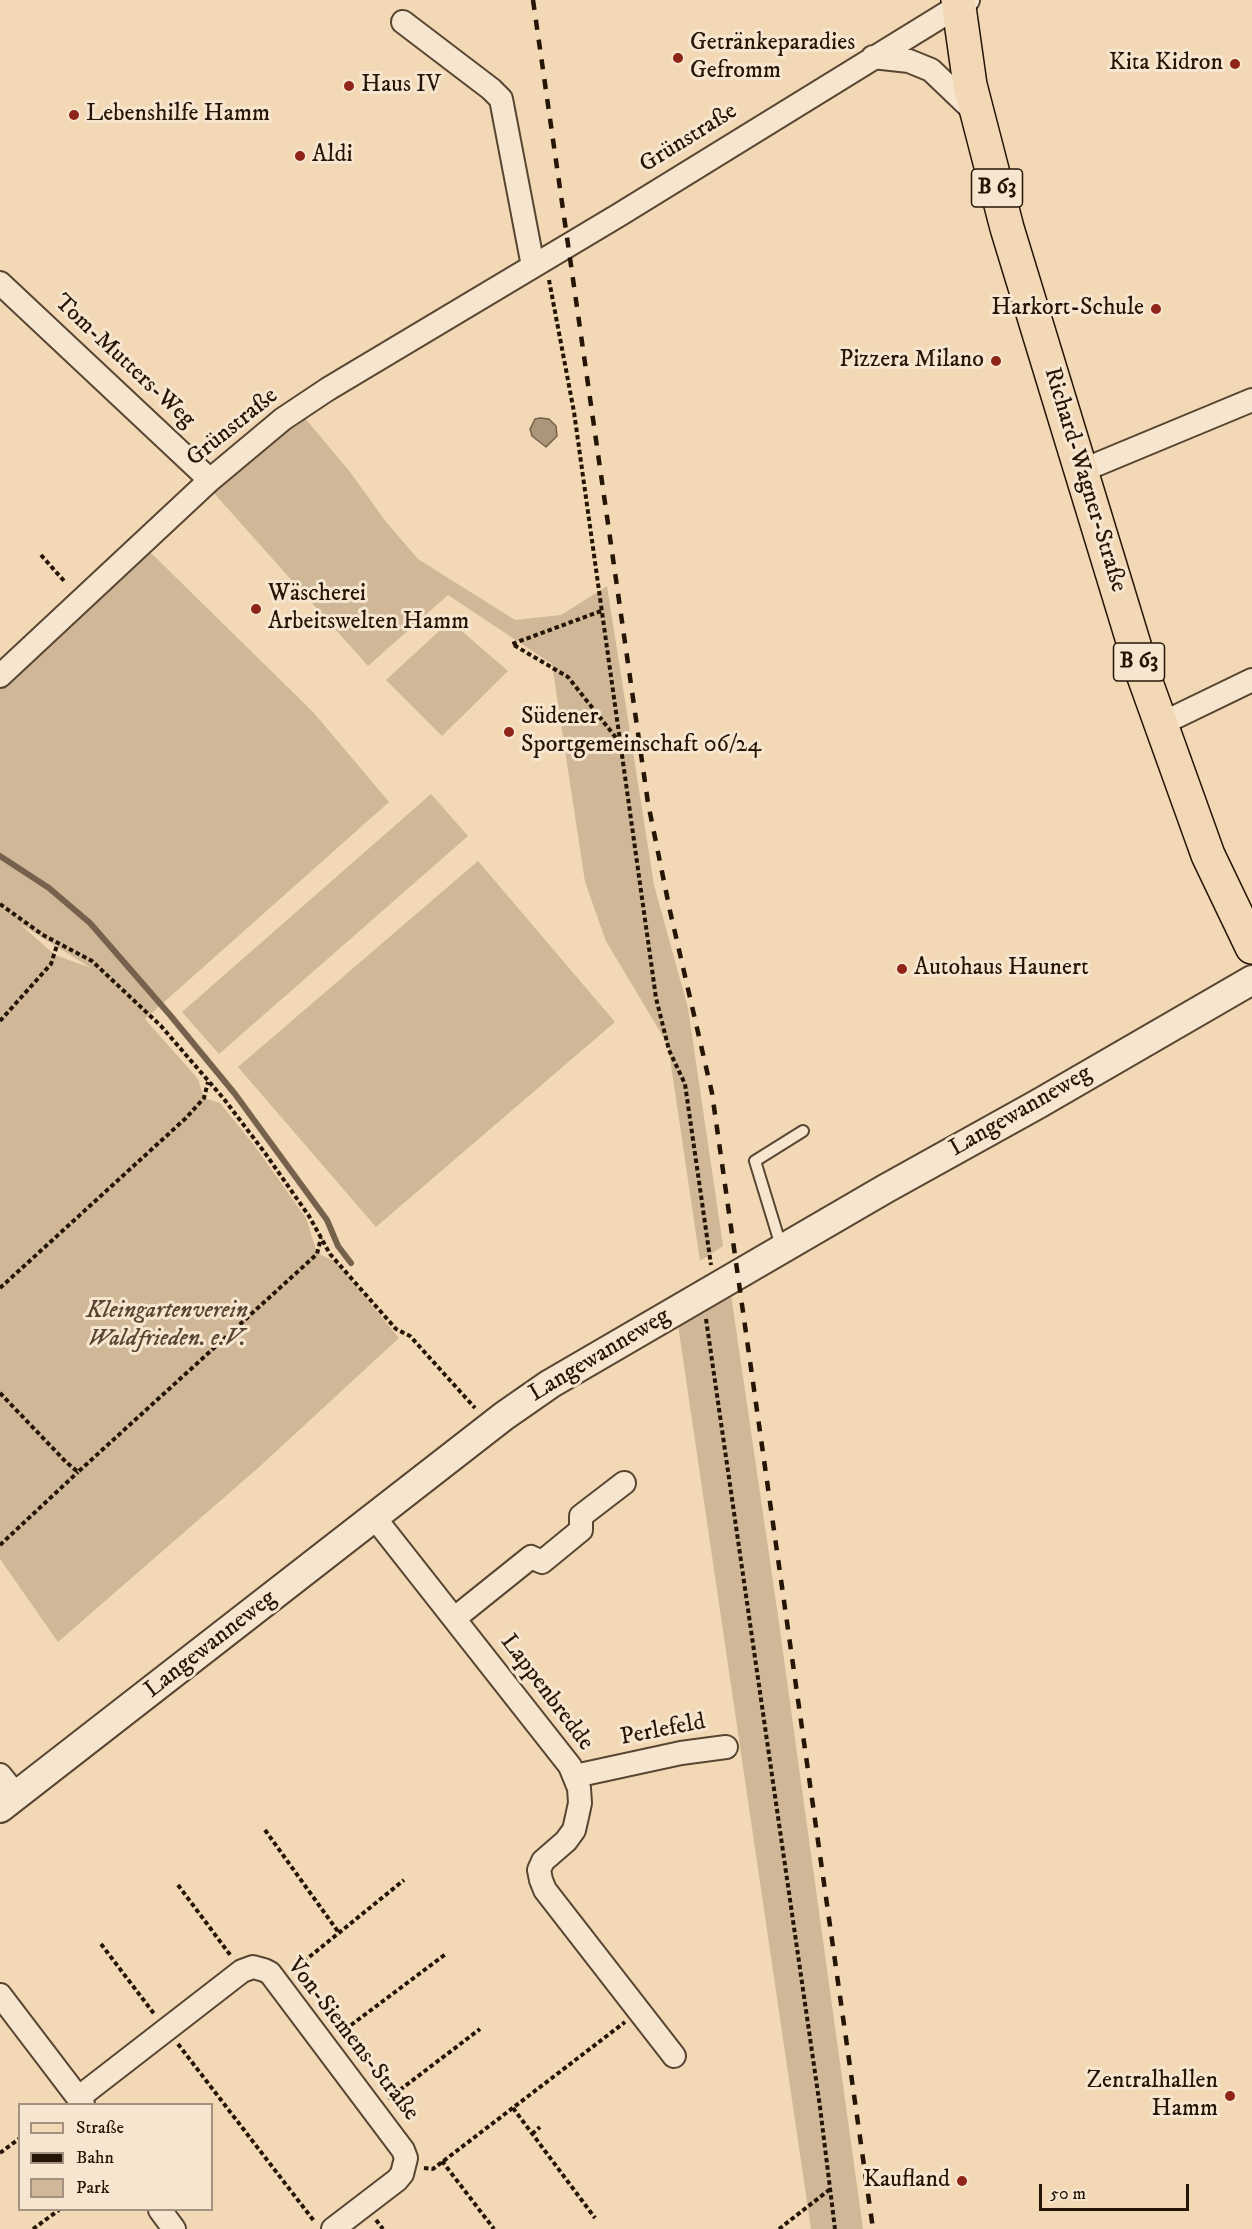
<!DOCTYPE html>
<meta charset="utf-8">
<style>
body{margin:0}
#map{position:relative;width:1252px;height:2229px;overflow:hidden;background:#f2d8b5;font-family:"IM FELL DW Pica",serif}
canvas{display:block}
.legend{position:absolute;left:18px;top:2103px;width:195px;height:108px;box-sizing:border-box;background:#f7e6cf;border:2px solid #a3927f;margin:0;padding:8px 10px;list-style:none;font-size:18px;color:#251506}
.legend li{display:flex;align-items:center;gap:12px;height:30px}
.legend b{width:30px;border:2px solid #a3927f}
.scale{position:absolute;left:1039px;top:2184px;width:150px;height:27px;box-sizing:border-box;border:3px solid #251506;border-top:0;padding-left:8px;font-size:18px;line-height:21px;white-space:nowrap;color:#251506;-webkit-text-stroke:4px #f7e6cf;paint-order:stroke}
</style>
<div id="map">
<canvas width="1252" height="2229"></canvas>
<ul class="legend">
<li><b style="height:8px;background:#f2d8b5"></b>Straße</li>
<li><b style="height:8px;background:#251506"></b>Bahn</li>
<li><b style="height:16px;background:#cfb797"></b>Park</li>
</ul>
<div class="scale">50 m</div>
</div>
<script>
const ctx = document.querySelector('canvas').getContext('2d');
ctx.lineJoin = 'round';
function fillPath(path, color) {
  ctx.fillStyle = color;
  ctx.fill(path, 'evenodd');
}
function toPath(rows) {
  const path = new Path2D();
  for (const r of rows) {
    path.moveTo(r[0], r[1]);
    for (let i = 2; i < r.length; i += 2) path.lineTo(r[i], r[i + 1]);
  }
  return path;
}
function strokePath(path, color, width, dash) {
  ctx.strokeStyle = color;
  ctx.lineWidth = width;
  ctx.lineCap = dash ? 'butt' : 'round';
  ctx.setLineDash(dash || []);
  ctx.stroke(path);
}
function label(font, color, halo, rows, align = 'center') {
  ctx.font = font + ' "IM FELL DW Pica",serif';
  ctx.lineWidth = 6;
  ctx.setLineDash([]);
  ctx.textBaseline = 'middle';
  ctx.strokeStyle = halo;
  ctx.fillStyle = color;
  for (const [text, x, y, turn = 0] of rows) {
    ctx.save();
    ctx.translate(x, y);
    ctx.rotate((+turn || 0) * Math.PI / 180);
    ctx.textAlign = isNaN(turn) ? turn : align;
    if (halo) ctx.strokeText(text, 0, 0);
    ctx.fillText(text, 0, 0);
    ctx.restore();
  }
}
const green = toPath([
 [304,417,350,472,386,522,418,559,515,620,561,615,607,586,654,885,688,1008,723,1246,700,1261,668,1045,606,941,585,882,552,664,448,595,368,666,213,492],
 [148,550,314,713,389,802,145,1019,198,1079,204,1098,220,1103,254,1145,306,1218,317,1253,336,1262,399,1338,258,1468,58,1642,0,1559,0,686],
 [21,925,22,925,91,968,55,955],
 [450,621,508,671,442,736,386,680],
 [431,794,468,836,219,1054,182,1012],
 [478,861,615,1022,376,1227,238,1067],
 [730,1288,778,1616,863,2229,811,2229,677,1318]
]);
const water = toPath([
 [540,418,549,419,556,426,557,436,546,447,532,436,530,429,535,419,540,418]
]);
const stream = toPath([
 [0,856,49,888,90,923,170,1015,235,1094,327,1220,338,1246,351,1263]
]);
const path = toPath([
 [549,280,574,412,656,998,669,1050,685,1084,711,1265],
 [41,555,65,582],
 [601,611,512,644,568,677,621,744],
 [0,904,43,935,92,961,161,1026,224,1099,265,1153,309,1216,330,1254,396,1329,410,1336,475,1408],
 [0,1021,51,964,58,942],
 [0,1288,186,1118,204,1098,208,1082],
 [706,1319,820,2107,835,2229],
 [0,1393,66,1462,78,1472,317,1254,321,1238],
 [0,1545,78,1472],
 [265,1830,339,1933],
 [178,1885,231,1956],
 [101,1944,155,2015],
 [292,1971,404,1880],
 [339,2034,447,1953],
 [178,2044,314,2221],
 [388,2099,480,2029],
 [513,2108,595,2218],
 [532,2134,540,2127],
 [0,2153,20,2138],
 [442,2161,494,2229],
 [424,2168,433,2169,625,2022],
 [376,2220,383,2229],
 [33,2229,59,2210],
 [779,2229,829,2190]
]);
const service = toPath([
 [781,1246,755,1161,803,1131]
]);
const minor = toPath([
 [403,22,491,89,501,99,533,266],
 [873,57,909,61,931,70,976,113],
 [0,283,210,480],
 [1081,471,1252,400],
 [0,676,210,480,283,419,328,389,619,215,968,0],
 [1161,724,1252,680],
 [374,1517,570,1766,579,1788,580,1803,577,1817,574,1830,566,1841,543,1861,539,1870,541,1880,545,1890,674,2056],
 [455,1618,531,1557,542,1562,581,1530,581,1516,624,1483],
 [0,1775,17,1796],
 [575,1776,681,1753,726,1747],
 [0,1995,83,2104],
 [78,2098,242,1971,253,1967,264,1970,270,1973,403,2150,406,2158,402,2174,397,2180,333,2229],
 [160,2210,174,2229]
]);
const tertiary = toPath([
 [0,1808,504,1416,550,1384,885,1189,1038,1104,1252,980]
]);
const primary = toPath([
 [958,0,970,85,1007,228,1143,674,1208,855,1252,947]
]);
const rail = toPath([
 [533,0,648,803,670,911,712,1093,873,2229]
]);
const markers = [
 [678,58,6,"#8f2418"],
 [1235,64,6,"#8f2418"],
 [349,86,6,"#8f2418"],
 [74,115,6,"#8f2418"],
 [300,156,6,"#8f2418"],
 [1156,309,6,"#8f2418"],
 [996,361,6,"#8f2418"],
 [256,609,6,"#8f2418"],
 [509,732,6,"#8f2418"],
 [902,969,6,"#8f2418"],
 [1230,2096,6,"#8f2418"],
 [962,2181,6,"#8f2418"]
];
const shields = [
 [997,188,51],
 [1139,662,51]
];
const shieldNames = [
 ["B 63",997,188],
 ["B 63",1139,662]
];
const poiNames = [
 ["Getränkeparadies",690,44],
 ["Gefromm",690,72],
 ["Kita Kidron",1223,64,"right"],
 ["Haus IV",361,86],
 ["Lebenshilfe Hamm",86,115],
 ["Aldi",312,156],
 ["Harkort-Schule",1144,309,"right"],
 ["Pizzera Milano",984,361,"right"],
 ["Wäscherei",268,595],
 ["Arbeitswelten Hamm",268,623],
 ["Südener",521,718],
 ["Sportgemeinschaft 06/24",521,746],
 ["Autohaus Haunert",914,969],
 ["Zentralhallen",1218,2082,"right"],
 ["Hamm",1218,2110,"right"],
 ["Kaufland",950,2181,"right"]
];
const streetNames = [
 ["Grünstraße",689,139,-32],
 ["Tom-Mutters-Weg",124,362,43],
 ["Grünstraße",233,428,-39],
 ["Richard-Wagner-Straße",1084,480,73],
 ["Langewanneweg",1021,1112,-30],
 ["Langewanneweg",600,1356,-31],
 ["Langewanneweg",211,1645,-38],
 ["Lappenbredde",546,1693,53],
 ["Perlefeld",663,1731,-11],
 ["Von-Siemens-Straße",352,2040,52]
];
const parkNames = [
 ["Kleingartenverein",167,1312],
 ["Waldfrieden. e.V.",167,1340]
];
fillPath(green, '#cfb797');
fillPath(water, '#ac967a');
strokePath(water, '#76624c', 1.5);
strokePath(stream, '#76624c', 6);
strokePath(service, '#584632', 14);
strokePath(minor, '#584632', 26);
strokePath(tertiary, '#584632', 32);
strokePath(primary, '#251506', 36);
strokePath(path, '#251506', 4, [4.5, 3]);
strokePath(service, '#f7e6cf', 10);
strokePath(minor, '#f7e6cf', 22);
strokePath(tertiary, '#f7e6cf', 28);
strokePath(primary, '#f2d8b5', 33);
strokePath(rail, '#251506', 4.5, [10, 10]);
for (const [x, y, r, color] of markers) {
  const dot = new Path2D();
  dot.arc(x, y, r, 0, 2 * Math.PI);
  ctx.fillStyle = color;
  ctx.fill(dot);
  strokePath(dot, '#f7e6cf', 2);
}
for (const [x, y, w] of shields) {
  const box = new Path2D();
  box.roundRect(x - w / 2, y - 19, w, 38, 4.5);
  ctx.fillStyle = '#f7e6cf';
  ctx.fill(box);
  strokePath(box, '#251506', 1.5);
}
label('bold 22px', '#251506', null, shieldNames);
label('24px', '#251506', '#f7e6cf', poiNames, 'left');
label('24px', '#251506', '#f7e6cf', streetNames);
label('italic 24px', '#584632', '#f7e6cf', parkNames);
</script>
